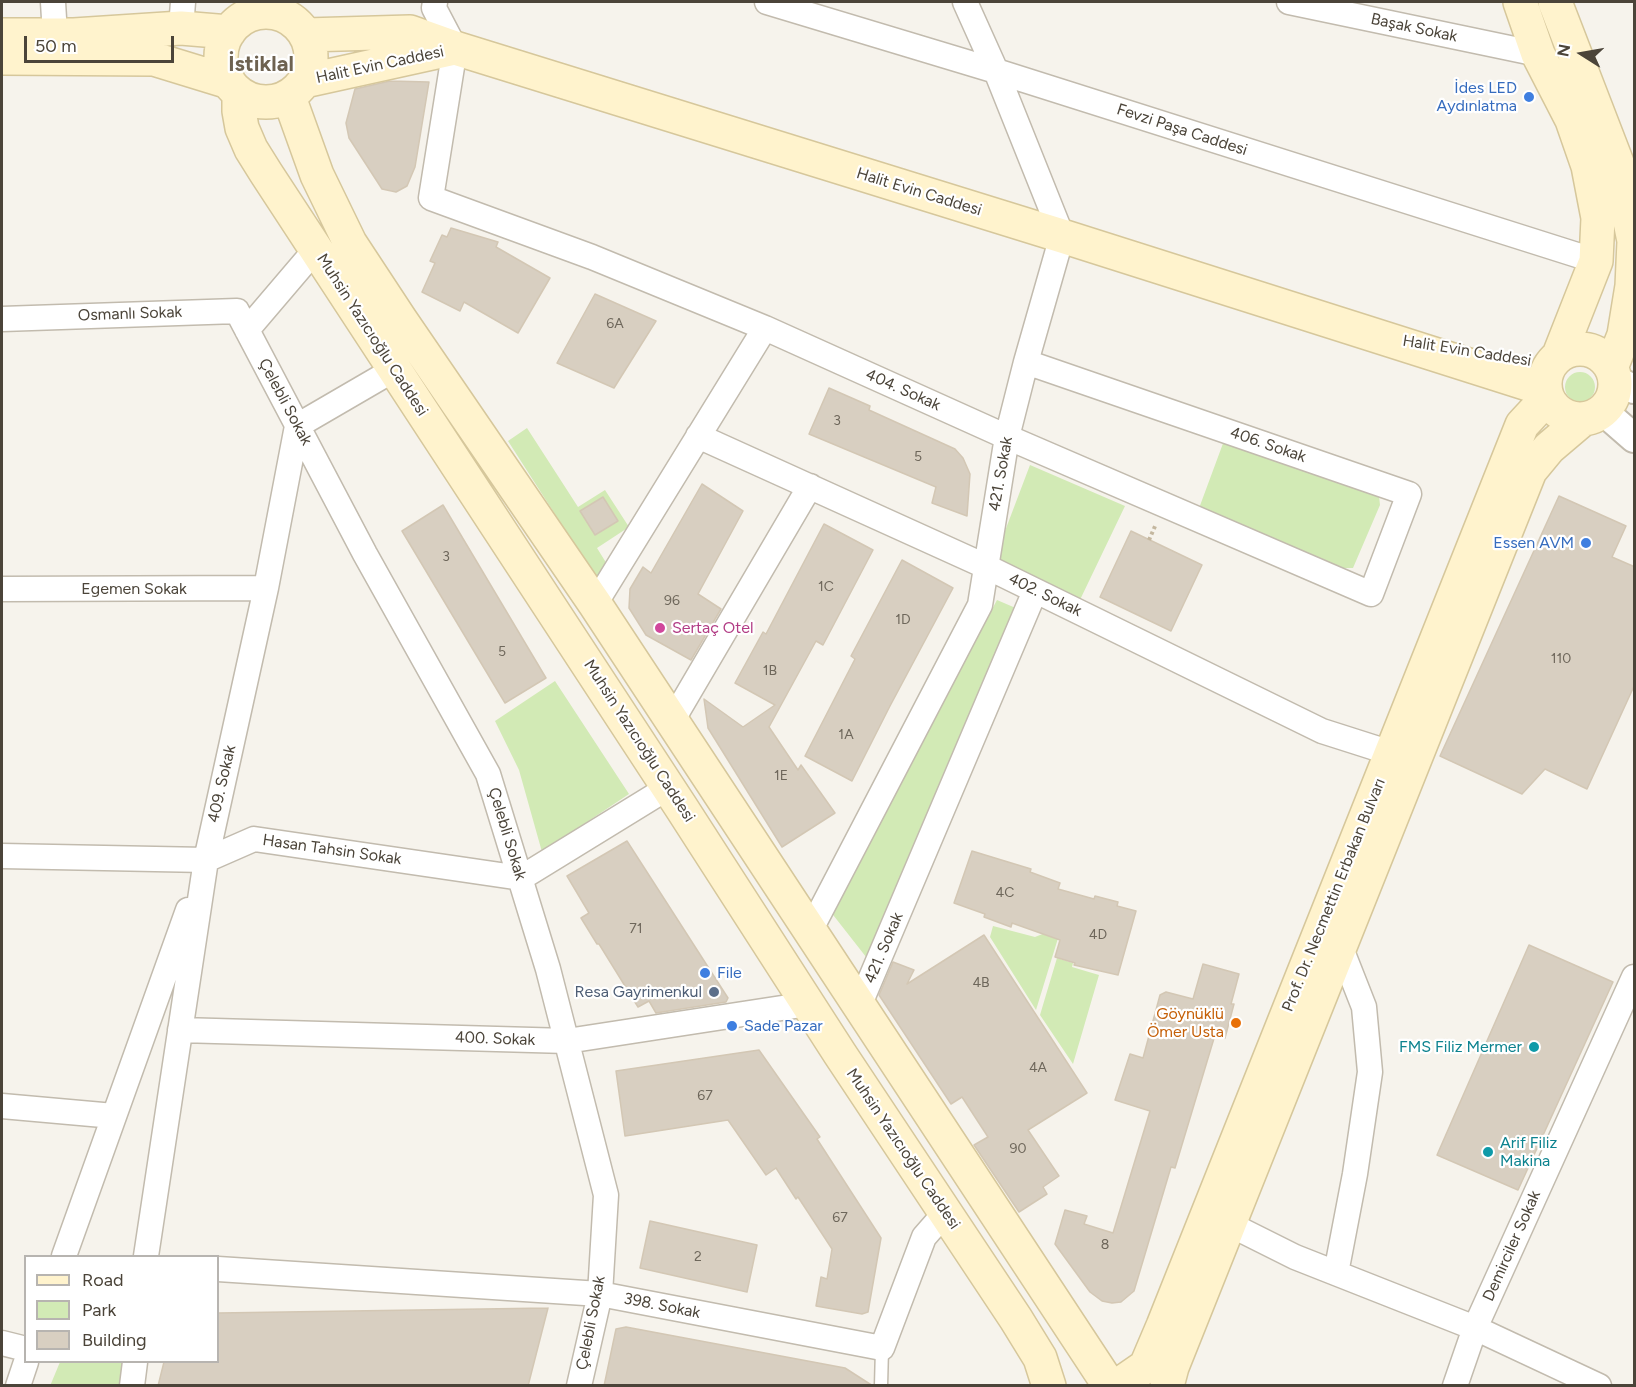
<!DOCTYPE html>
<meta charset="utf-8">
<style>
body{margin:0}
#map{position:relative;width:1636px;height:1387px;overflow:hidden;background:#f6f3ec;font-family:Figtree,sans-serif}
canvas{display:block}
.frame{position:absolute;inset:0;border:3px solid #4b4439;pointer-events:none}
.legend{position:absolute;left:24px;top:1255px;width:195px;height:108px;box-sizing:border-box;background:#fff;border:2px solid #b7b4b0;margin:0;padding:8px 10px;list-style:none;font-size:18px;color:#4b4439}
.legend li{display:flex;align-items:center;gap:12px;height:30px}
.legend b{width:30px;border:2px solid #b7b4b0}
.north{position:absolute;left:1552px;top:24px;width:60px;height:60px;-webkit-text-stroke:4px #fff;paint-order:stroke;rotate:281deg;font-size:16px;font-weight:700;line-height:24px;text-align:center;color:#4b4439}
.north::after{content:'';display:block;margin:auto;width:21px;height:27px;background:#4b4439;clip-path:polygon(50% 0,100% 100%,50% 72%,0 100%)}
.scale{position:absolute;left:24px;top:36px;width:150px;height:27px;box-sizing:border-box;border:3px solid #4b4439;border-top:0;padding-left:8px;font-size:18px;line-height:21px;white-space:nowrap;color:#4b4439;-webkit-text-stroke:4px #fff;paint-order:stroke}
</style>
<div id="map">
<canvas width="1636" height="1387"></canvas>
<div class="frame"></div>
<ul class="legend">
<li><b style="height:8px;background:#fff3cd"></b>Road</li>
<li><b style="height:16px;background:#d2eab5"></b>Park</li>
<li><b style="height:16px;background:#d8cfc1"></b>Building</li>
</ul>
<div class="north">N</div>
<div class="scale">50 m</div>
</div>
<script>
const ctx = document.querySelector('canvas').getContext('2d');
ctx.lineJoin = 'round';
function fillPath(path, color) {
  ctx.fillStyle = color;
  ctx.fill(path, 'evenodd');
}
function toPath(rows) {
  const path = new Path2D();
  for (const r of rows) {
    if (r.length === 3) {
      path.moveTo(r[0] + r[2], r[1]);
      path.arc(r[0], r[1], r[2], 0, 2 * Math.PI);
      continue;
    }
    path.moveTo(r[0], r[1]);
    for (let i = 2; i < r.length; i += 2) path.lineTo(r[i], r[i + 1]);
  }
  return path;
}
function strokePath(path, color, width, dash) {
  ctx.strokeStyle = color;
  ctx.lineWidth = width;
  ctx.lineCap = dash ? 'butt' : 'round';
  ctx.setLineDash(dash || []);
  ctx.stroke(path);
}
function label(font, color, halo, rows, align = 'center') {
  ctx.font = font + ' Figtree,sans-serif';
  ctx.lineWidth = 4.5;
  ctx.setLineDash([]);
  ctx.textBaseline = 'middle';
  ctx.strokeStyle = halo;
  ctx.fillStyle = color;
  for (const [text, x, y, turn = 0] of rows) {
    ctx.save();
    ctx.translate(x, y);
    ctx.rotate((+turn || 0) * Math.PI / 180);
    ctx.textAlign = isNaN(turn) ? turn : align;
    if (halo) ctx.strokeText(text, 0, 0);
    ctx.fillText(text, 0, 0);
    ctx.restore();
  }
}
const green = toPath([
 [1580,387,15],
 [527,428,578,507,605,490,629,527,597,548,610,569,603,577,594,575,508,441],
 [1225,438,1379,496,1380,505,1353,568,1337,568,1198,511],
 [1030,465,1125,506,1078,604,994,560],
 [997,600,1018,609,870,962,830,911],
 [555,681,629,794,542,852,519,770,495,721],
 [993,926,1035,937,1045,933,1059,935,1036,1010,990,937],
 [1057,958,1073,963,1072,967,1099,975,1073,1064,1040,1015],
 [60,1362,125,1362,123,1385,50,1386]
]);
const building = toPath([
 [390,81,429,82,415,167,407,186,396,192,382,189,349,138,346,123,355,89,390,81],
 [451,228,498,242,496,247,550,278,518,333,464,302,460,311,422,292,435,263,430,261,442,235,447,237,451,228],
 [595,294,656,321,614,388,557,363,595,294],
 [829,388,870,406,869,410,955,449,963,458,970,474,967,516,932,503,936,487,809,434,829,388],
 [702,484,743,511,698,594,721,609,691,660,646,635,629,608,630,589,643,567,651,573,702,484],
 [1559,496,1626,526,1612,557,1635,567,1635,684,1587,789,1545,769,1522,794,1440,756,1559,496],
 [603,497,618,521,595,535,580,511,603,497],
 [443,505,546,678,505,703,402,531,443,505],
 [824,524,873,550,823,645,816,641,769,727,798,770,801,765,835,813,782,847,708,728,704,699,743,727,775,705,735,683,763,632,766,634,824,524],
 [1131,531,1202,565,1171,631,1100,597,1131,531],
 [902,560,953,588,890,706,852,781,805,756,855,659,851,656,902,560],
 [627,841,728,998,726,1002,656,1013,649,1001,638,1007,599,944,597,944,581,918,589,913,567,876,627,841],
 [972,851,1031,869,1030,872,1060,883,1058,889,1094,899,1095,896,1118,902,1117,906,1136,911,1118,975,1074,965,1075,963,1055,957,1060,940,1012,923,1011,927,984,917,985,914,954,903,972,851],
 [984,935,1087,1093,1028,1130,1059,1176,1043,1187,1047,1194,1019,1212,974,1145,988,1137,962,1097,951,1104,879,995,893,962,914,970,907,984,984,935],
 [1529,945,1613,982,1518,1190,1437,1155,1529,945],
 [1203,964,1239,974,1231,1004,1234,1004,1225,1038,1215,1035,1175,1168,1171,1167,1134,1291,1121,1302,1112,1303,1102,1301,1090,1292,1055,1244,1065,1210,1087,1216,1084,1224,1113,1233,1150,1111,1115,1100,1130,1054,1143,1058,1160,995,1166,992,1193,999,1203,964],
 [759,1050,820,1137,817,1139,881,1238,868,1312,862,1314,816,1306,821,1277,827,1279,832,1249,798,1197,796,1199,776,1168,766,1175,728,1120,625,1136,616,1071,759,1050],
 [650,1221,757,1245,747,1292,640,1268,650,1221],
 [548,1308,528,1386,158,1386,164,1362,218,1362,218,1313,548,1308],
 [626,1327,845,1368,873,1386,604,1386,616,1329,626,1327]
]);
const path = toPath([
 [1149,540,1156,524]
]);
const service = toPath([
 [881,1386,882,1348]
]);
const minor = toPath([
 [53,2,55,35],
 [435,2,434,8,455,48,431,198,592,257,765,328,1007,437,1371,594,1409,494,1026,362],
 [767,2,996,71,1596,261],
 [1289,2,1538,54],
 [181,28,183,2],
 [2,319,237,311,365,554,488,774,548,969,606,1195,600,1294,579,1386],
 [247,330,316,249],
 [698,436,985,566,1322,731,1391,753],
 [2,589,266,588],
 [595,604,765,328],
 [672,721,810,486],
 [2,856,206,860,254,839,521,878,669,787],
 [810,931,980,605,1007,437,1026,362,1062,236,996,71,965,2],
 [859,1006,1035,591],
 [180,1030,567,1041,808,1004],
 [2,1106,114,1116],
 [1229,1224,1295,1257,1475,1328,1599,1386],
 [64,1256,188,910],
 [146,1256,206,860,266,588,297,426,395,369],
 [218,1269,600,1294,882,1348,924,1237,945,1213],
 [1336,1273,1355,1174,1370,1072,1364,1007,1340,946],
 [2,1343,26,1349],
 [18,1386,26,1362],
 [132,1386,135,1362],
 [1455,1386,1475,1328,1634,977]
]);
const tertiary = toPath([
 [1615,380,1634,389],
 [1603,411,1634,438]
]);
const secondary = toPath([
 [1520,2,1538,54,1572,120,1588,166,1598,218,1596,261,1559,355],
 [1555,2,1619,168,1634,241,1632,286,1624,335,1611,368],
 [266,57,45],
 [2,35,74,35,181,28,229,32],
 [306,35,410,32,455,48,1062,236,1544,389],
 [2,58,154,59,229,82],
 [305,81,455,48],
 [239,93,239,111,242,128,251,149,266,173,681,807,840,1054,1016,1319,1040,1358,1049,1386],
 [289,97,317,175,350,243,400,319,595,604,1109,1385],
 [1580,384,35],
 [1117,1386,1146,1366,1163,1326,1522,425,1547,398],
 [1167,1386,1172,1367,1530,471,1549,448,1582,420]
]);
const markers = [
 [1529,97,6,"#3f7fe0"],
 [1586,543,6,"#3f7fe0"],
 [660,628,6,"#d1479c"],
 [705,973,6,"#3f7fe0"],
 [714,992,6,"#5c6f8a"],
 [1236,1023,6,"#e8710a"],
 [732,1026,6,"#3f7fe0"],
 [1534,1047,6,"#0f9aa8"],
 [1488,1152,6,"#0f9aa8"]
];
const numberNames = [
 ["6A",615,324],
 ["3",837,421],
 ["5",918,457],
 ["3",446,557],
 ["1C",826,587],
 ["96",672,601],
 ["1D",903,620],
 ["5",502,652],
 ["110",1561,659],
 ["1B",770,671],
 ["1A",846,735],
 ["1E",781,776],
 ["4C",1005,893],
 ["71",636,929],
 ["4D",1098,935],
 ["4B",981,983],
 ["4A",1038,1068],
 ["67",705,1096],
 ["90",1018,1149],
 ["67",840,1218],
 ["8",1105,1245],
 ["2",698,1257]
];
const streetNames = [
 ["Başak Sokak",1414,28,12],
 ["Halit Evin Caddesi",380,65,-12],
 ["Fevzi Paşa Caddesi",1182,130,18],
 ["Halit Evin Caddesi",919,192,17],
 ["Osmanlı Sokak",130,314,-2],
 ["Muhsin Yazıcıoğlu Caddesi",372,335,57],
 ["Halit Evin Caddesi",1467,351,9],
 ["404. Sokak",903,390,24],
 ["Çelebli Sokak",285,402,62],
 ["406. Sokak",1268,445,19],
 ["421. Sokak",1001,474,-80],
 ["Egemen Sokak",134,589],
 ["402. Sokak",1045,595,26],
 ["Muhsin Yazıcıoğlu Caddesi",639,741,57],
 ["409. Sokak",222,784,-77],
 ["Çelebli Sokak",507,834,73],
 ["Hasan Tahsin Sokak",332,850,8],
 ["Prof. Dr. Necmettin Erbakan Bulvarı",1334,895,-68],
 ["421. Sokak",884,948,-67],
 ["400. Sokak",495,1039,2],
 ["Muhsin Yazıcıoğlu Caddesi",903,1149,56],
 ["Demirciler Sokak",1512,1246,-66],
 ["398. Sokak",662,1306,11],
 ["Çelebli Sokak",591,1323,-79]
];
const shopNames = [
 ["İdes LED",1517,88],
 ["Aydınlatma",1517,106],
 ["Essen AVM",1574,543],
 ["File",717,973,"left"],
 ["Sade Pazar",744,1026,"left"]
];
const hotelNames = [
 ["Sertaç Otel",672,628]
];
const serviceNames = [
 ["Resa Gayrimenkul",702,992]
];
const foodNames = [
 ["Göynüklü",1224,1014],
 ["Ömer Usta",1224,1032]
];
const cultureNames = [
 ["FMS Filiz Mermer",1522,1047],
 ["Arif Filiz",1500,1143,"left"],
 ["Makina",1500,1161,"left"]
];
const districtNames = [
 ["İstiklal",261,65]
];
fillPath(green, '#d2eab5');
fillPath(building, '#d8cfc1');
strokePath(building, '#d3c7b4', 1.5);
strokePath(service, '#c2bbae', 15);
strokePath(minor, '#c2bbae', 27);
strokePath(tertiary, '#c2bbae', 32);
strokePath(secondary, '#d6c79b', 36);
strokePath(path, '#c4b79f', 4, [3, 3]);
strokePath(service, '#fff', 12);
strokePath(minor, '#fff', 24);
strokePath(tertiary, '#fff', 28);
strokePath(secondary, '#fff3cd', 33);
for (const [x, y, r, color] of markers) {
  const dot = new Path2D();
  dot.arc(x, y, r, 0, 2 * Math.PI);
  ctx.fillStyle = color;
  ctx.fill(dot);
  strokePath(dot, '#fff', 2);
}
label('14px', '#6e675b', null, numberNames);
label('16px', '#4b4439', '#fff', streetNames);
label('16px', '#366cbe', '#fff', shopNames, 'right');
label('16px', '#b23c85', '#fff', hotelNames, 'left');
label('16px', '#4e5e75', '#fff', serviceNames, 'right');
label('16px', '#c56008', '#fff', foodNames, 'right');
label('16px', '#0d838f', '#fff', cultureNames, 'right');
label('bold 22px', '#6e6250', '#fff', districtNames);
</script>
